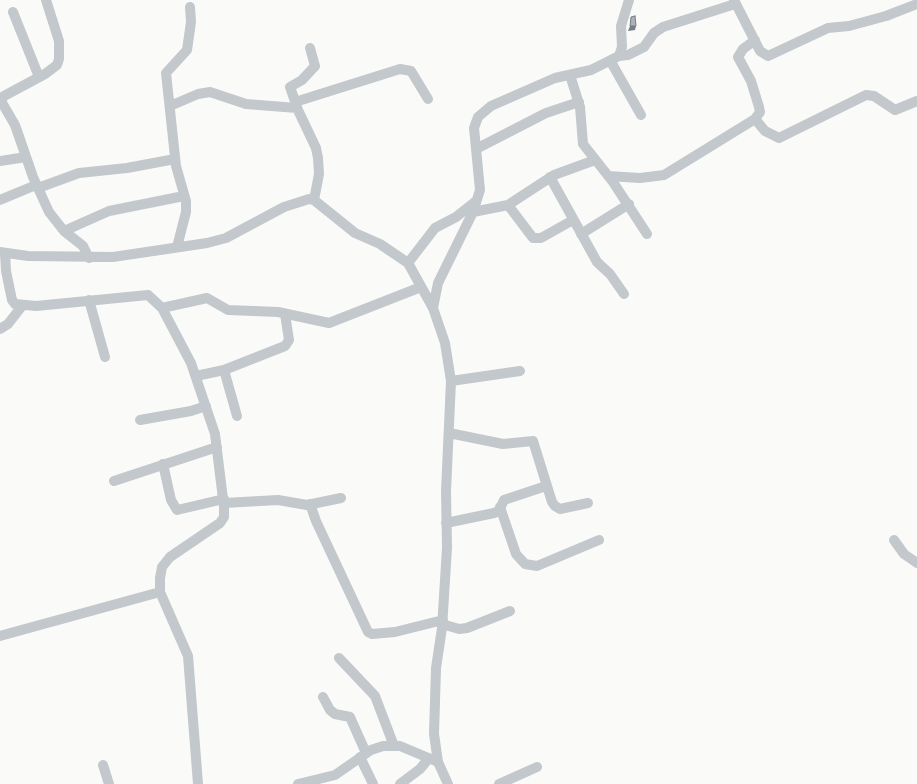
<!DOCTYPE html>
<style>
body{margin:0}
canvas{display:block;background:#fafaf8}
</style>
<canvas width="917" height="784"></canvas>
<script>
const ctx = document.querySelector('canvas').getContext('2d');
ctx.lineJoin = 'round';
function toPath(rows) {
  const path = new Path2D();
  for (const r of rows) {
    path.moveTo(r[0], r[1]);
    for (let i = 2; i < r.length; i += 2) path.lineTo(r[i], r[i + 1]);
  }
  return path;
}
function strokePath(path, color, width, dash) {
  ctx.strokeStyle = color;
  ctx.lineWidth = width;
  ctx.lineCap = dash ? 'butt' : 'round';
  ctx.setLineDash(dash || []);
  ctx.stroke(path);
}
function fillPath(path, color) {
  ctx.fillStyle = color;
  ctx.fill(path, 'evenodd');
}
const minor = toPath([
 [46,0,59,41,59,59,57,65,45,74,4,96,1,101,15,125,33,177,49,212,64,231,83,246,89,258],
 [734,0,760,51,768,56,828,28,849,26,886,16,917,4],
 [13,12,39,77],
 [619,56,628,55,644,47,654,33,663,27,735,4],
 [611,62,641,115],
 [570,75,580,107,583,144,613,182,647,234],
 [295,102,400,69,411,71,428,99],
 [170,106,198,94,210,92,246,104,297,108,316,148,318,158,319,174,314,200],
 [297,107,290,87,302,80,315,66,310,48],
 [755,119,765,131,779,138,866,95,874,96,895,110,917,101],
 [476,149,546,113,579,102],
 [0,161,26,157],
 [608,176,640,178,664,175,755,119,760,112,759,107,751,81,738,57,743,49,755,40],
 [550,177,597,262,610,274,624,294],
 [38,188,79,173,127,168,175,159],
 [0,200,36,185],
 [508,205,533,238,541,238,573,220],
 [473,212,508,205,554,175,595,160],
 [64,231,109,211,184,196],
 [581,234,629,204],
 [177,247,186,212,186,201,176,166,166,73,187,50,191,22,190,7],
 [0,252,28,256,113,257,207,243,226,238,284,207,309,199,314,200,355,233,380,244,408,263,433,308,445,343,451,381,446,491,447,548,442,628,436,668,434,734,438,762,448,784],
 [5,253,6,271,12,300,15,304,36,306,148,295,162,308,191,363,215,434,224,507,224,517,220,523,170,557,162,567,160,578,160,592,188,656,198,784],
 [408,263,435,228,456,217,475,202],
 [89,300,105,357],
 [162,308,207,298,228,310,278,312,329,323,421,287],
 [433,308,438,283,473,212,480,190,474,128,478,117,491,106,555,78,591,70,619,56,622,47,621,26,629,0],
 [0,329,8,324,22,306],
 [224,370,237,416],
 [196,376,224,370,285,346,289,340,285,314],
 [451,381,520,371],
 [140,420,191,411,206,406],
 [449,433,503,444,533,441,552,502,555,506,560,509,588,503],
 [163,464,171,500,177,510,224,499],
 [114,481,217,447],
 [224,503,278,500,307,505,341,498],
 [310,504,316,521,368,632,372,634,395,632,443,620],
 [500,507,516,554,525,564,537,566,599,540],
 [446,523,494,513,499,511,504,500,546,486],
 [894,540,904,554,917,563],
 [442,624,459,629,467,628,510,611],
 [0,636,160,592],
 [339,658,375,696,394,746],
 [323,697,330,710,335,714,350,717,366,753],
 [360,757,373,784],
 [103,765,109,784],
 [298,784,335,775,371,750,383,746,400,746,438,762],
 [400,784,420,769,429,758],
 [499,784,537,767]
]);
const shadedWall = toPath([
 [630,26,636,26,635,30,628,31]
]);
const building = toPath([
 [635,16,636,26,630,26,631,17,635,16]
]);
strokePath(minor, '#c3c8cc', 10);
fillPath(shadedWall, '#777d82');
fillPath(building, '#aab3b9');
strokePath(building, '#777d82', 1);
</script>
